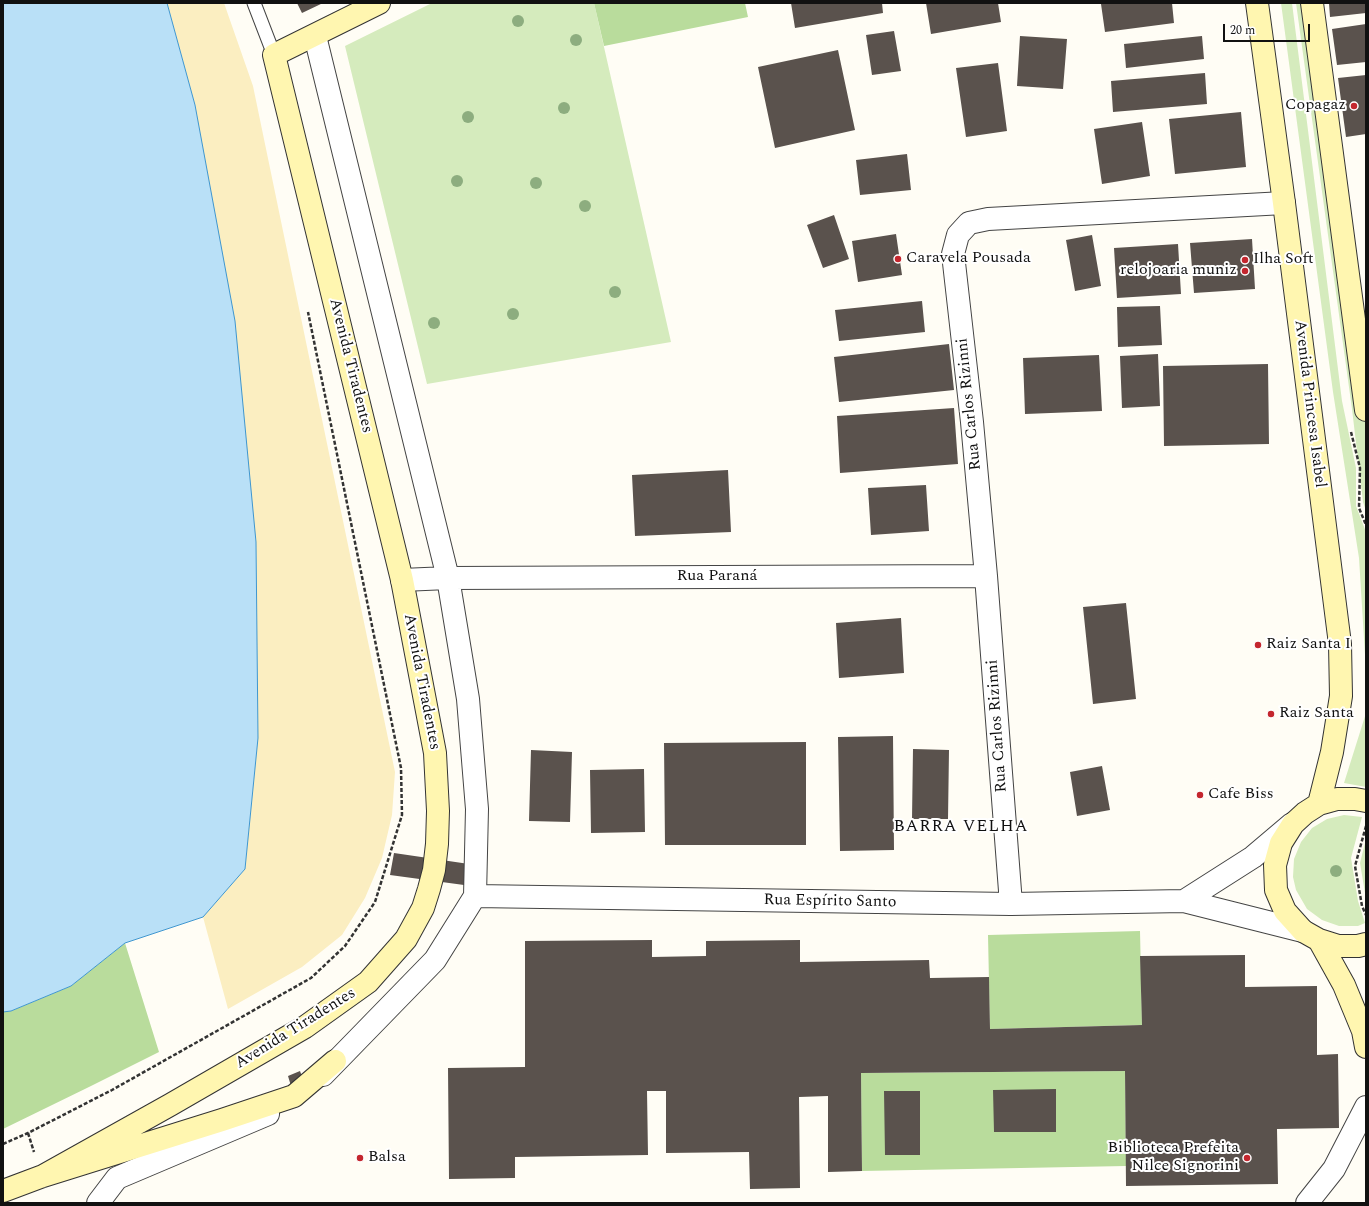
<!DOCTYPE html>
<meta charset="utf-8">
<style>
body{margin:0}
#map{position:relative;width:1369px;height:1206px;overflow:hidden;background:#fffdf5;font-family:Spectral,serif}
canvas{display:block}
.frame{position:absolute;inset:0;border:4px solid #111;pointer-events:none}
.scale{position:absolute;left:1223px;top:24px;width:87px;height:18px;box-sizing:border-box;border:2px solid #111;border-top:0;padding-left:5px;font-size:12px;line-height:14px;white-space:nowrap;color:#111;-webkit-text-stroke:3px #fff;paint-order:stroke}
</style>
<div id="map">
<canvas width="1369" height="1206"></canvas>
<div class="frame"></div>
<div class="scale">20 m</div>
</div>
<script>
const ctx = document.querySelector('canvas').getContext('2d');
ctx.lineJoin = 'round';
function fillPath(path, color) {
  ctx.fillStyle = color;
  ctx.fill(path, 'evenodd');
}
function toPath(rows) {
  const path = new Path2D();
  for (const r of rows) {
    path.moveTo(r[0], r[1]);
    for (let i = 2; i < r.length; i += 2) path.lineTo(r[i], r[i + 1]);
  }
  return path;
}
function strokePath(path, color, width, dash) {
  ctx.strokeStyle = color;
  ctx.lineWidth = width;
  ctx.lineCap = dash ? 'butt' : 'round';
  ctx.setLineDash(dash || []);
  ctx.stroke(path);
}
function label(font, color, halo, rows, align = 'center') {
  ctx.font = font + ' Spectral,serif';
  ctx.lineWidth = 4;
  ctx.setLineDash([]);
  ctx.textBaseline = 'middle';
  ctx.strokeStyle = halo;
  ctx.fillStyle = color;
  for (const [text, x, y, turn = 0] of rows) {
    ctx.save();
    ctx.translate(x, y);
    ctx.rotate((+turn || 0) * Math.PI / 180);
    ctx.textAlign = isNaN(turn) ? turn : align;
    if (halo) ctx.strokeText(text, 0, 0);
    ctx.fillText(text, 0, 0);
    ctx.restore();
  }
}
const green = toPath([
 [432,3,594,3,671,342,427,384,345,46],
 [1281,3,1292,3,1342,401,1356,468,1356,506,1366,532,1366,671,1359,558,1333,392],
 [1296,3,1309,3,1366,412,1366,511,1363,502,1352,409],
 [1366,713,1366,787,1344,783],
 [1344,815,1362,817,1351,858,1358,901,1365,923,1358,926,1339,926,1322,920,1307,909,1296,890,1293,877,1294,859,1301,842,1312,828,1327,819],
 [1366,839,1366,899,1360,863]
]);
const forest = toPath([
 [594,3,745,3,748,17,604,46],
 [1140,931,1142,1025,990,1029,988,935],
 [125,943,159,1052,91,1086,3,1129,3,1012,11,1011,71,986],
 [1125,1071,1126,1166,862,1171,861,1073]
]);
const sand = toPath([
 [167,3,224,3,253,86,395,772,392,815,382,858,365,898,342,935,302,967,228,1009,203,917,245,869,258,738,256,542,195,105]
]);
const water = toPath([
 [3,3,167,3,195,105,235,321,256,542,258,738,245,869,203,917,125,943,71,986,11,1011,3,1012,3,3]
]);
const building = toPath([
 [297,3,323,3,302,13],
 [791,3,882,3,883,13,795,28],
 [926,3,998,3,1001,22,931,34],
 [1108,3,1172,3,1174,23,1105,32,1101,4],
 [1329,3,1366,3,1366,13,1330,17],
 [1366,24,1366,62,1337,65,1332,29],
 [894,31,901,71,872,75,866,35],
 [1020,36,1067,39,1063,89,1017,86],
 [1202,36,1204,59,1126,68,1124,44],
 [838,50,855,130,775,148,758,67],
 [998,63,1007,131,966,137,956,68],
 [1205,73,1207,104,1113,112,1111,81],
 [1366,75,1366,134,1346,137,1338,78],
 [1241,112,1246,167,1175,174,1169,119],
 [1142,122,1150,176,1102,184,1094,129],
 [907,154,911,190,860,195,856,160],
 [834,215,849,259,823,268,807,225],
 [896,234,902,275,858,282,852,241],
 [1092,235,1101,286,1075,291,1066,240],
 [1252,239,1255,289,1194,293,1190,243],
 [1178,244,1181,294,1117,298,1114,248],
 [922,301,925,332,839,341,835,310],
 [1160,306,1162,345,1118,347,1117,307],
 [949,344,954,390,839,402,834,357],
 [1158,354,1160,406,1122,408,1120,356],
 [1099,355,1102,411,1025,414,1023,358],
 [1268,364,1269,444,1164,446,1163,366],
 [954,408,958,464,840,473,837,416],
 [728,470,731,532,635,536,632,475],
 [926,485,929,531,871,535,868,488],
 [1126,603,1136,699,1093,704,1083,607],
 [901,618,904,673,839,678,836,623],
 [893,736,894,850,840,851,838,737],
 [806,742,806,845,665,845,664,743],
 [913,749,949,750,948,819,912,819],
 [531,750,572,752,570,822,529,821],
 [1102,766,1110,810,1077,816,1070,772],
 [644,769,645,832,591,833,590,770],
 [394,853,469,864,464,885,390,875],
 [652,940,652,957,706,956,706,941,800,940,800,962,929,960,930,978,989,977,990,1029,1142,1025,1140,956,1245,955,1245,987,1317,986,1317,1055,1338,1054,1339,1128,1277,1129,1278,1184,1126,1186,1125,1071,861,1073,862,1171,828,1172,828,1096,799,1097,800,1188,750,1189,749,1152,666,1153,666,1091,647,1091,648,1155,515,1157,515,1178,449,1179,448,1068,525,1067,525,941],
 [300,1071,304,1082,291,1086,288,1076],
 [1056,1089,1056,1132,994,1132,993,1090],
 [884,1091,920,1091,920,1155,885,1155]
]);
const path = toPath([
 [1351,432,1360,468,1359,508,1366,525],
 [1366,826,1355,866,1362,906,1366,915],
 [28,1133,34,1152],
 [3,1144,28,1133,112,1090,311,978,345,946,375,902,402,815,401,768,308,312]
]);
const lane = toPath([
 [254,3,274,55]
]);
const street = toPath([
 [315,36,448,578,468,699,477,809,475,896,435,960,323,1075],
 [402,580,448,578,986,576],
 [475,896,1011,904,1184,901,1303,931],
 [1184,901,1253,857,1292,824],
 [1011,904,986,576,972,422,953,254,958,235,969,223,988,219,1284,203],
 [98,1203,117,1178,268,1114],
 [1307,1203,1334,1169,1366,1107]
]);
const secondary = toPath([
 [1257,3,1284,203,1340,644,1341,696,1332,752,1319,804],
 [1312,3,1366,410],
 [1366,801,1355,799,1337,799,1319,804,1305,813,1293,824,1281,843,1275,865,1276,890,1285,911,1303,931,1319,940,1338,946,1358,946,1366,944],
 [1319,940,1344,985,1363,1031,1366,1047],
 [43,1176,170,1105,305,1027,368,982,406,939,423,908,429,889,434,870,437,844,438,811,435,753,402,580,274,55,379,3],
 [3,1191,43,1176,222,1120,294,1096,335,1061]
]);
const trees = [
 [518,21],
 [576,40],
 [564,108],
 [468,117],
 [457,181],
 [536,183],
 [585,206],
 [615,292],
 [513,314],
 [434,323],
 [1336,871]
];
const markers = [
 [1354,106,4,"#c4262e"],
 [898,259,4,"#c4262e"],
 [1245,260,4,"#c4262e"],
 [1245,271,4,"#c4262e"],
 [1258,645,4,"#c4262e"],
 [1271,714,4,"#c4262e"],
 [1200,795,4,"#c4262e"],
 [360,1158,4,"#c4262e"],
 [1247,1158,4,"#c4262e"]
];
const poiNames = [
 ["Copagaz",1346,106,"right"],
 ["Caravela Pousada",906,259],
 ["Ilha Soft",1253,260],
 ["relojoaria muniz",1237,271,"right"],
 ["Raiz Santa I",1266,645],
 ["Raiz Santa",1279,714],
 ["Cafe Biss",1208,795],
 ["Biblioteca Prefeita",1239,1149,"right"],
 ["Nilce Signorini",1239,1167,"right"],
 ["Balsa",368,1158]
];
const streetNames = [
 ["Avenida Tiradentes",350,366,76],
 ["Rua Carlos Rizinni",970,404,-96],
 ["Avenida Princesa Isabel",1309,404,83],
 ["Rua Paraná",717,577],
 ["Avenida Tiradentes",421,682,79],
 ["Rua Carlos Rizinni",998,726,-94],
 ["Rua Espírito Santo",830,902,1],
 ["Avenida Tiradentes",296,1029,-32]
];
const neighbourhoodNames = [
 ["BARRA VELHA",961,828]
];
fillPath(green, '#d5ebbd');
fillPath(forest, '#b9dc9c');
fillPath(sand, '#fbeec1');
fillPath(water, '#b9e0f7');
strokePath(water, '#3f96cf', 1);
fillPath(building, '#5a524d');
strokePath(lane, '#444', 15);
strokePath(street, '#444', 24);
strokePath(secondary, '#333', 24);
strokePath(path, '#333', 2.5, [4, 2]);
strokePath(lane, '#fff', 13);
strokePath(street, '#fff', 22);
strokePath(secondary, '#fff6b0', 22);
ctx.fillStyle = '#8dad7f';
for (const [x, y] of trees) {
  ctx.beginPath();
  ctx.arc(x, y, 6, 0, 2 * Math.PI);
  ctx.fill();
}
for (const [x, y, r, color] of markers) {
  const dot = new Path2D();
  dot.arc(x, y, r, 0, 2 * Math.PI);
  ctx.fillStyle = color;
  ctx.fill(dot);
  strokePath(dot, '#fff', 1.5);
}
label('16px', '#111', '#fff', poiNames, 'left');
label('16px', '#111', '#fff', streetNames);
ctx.letterSpacing = '1px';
label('17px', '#111', '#fff', neighbourhoodNames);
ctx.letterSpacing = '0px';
</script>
